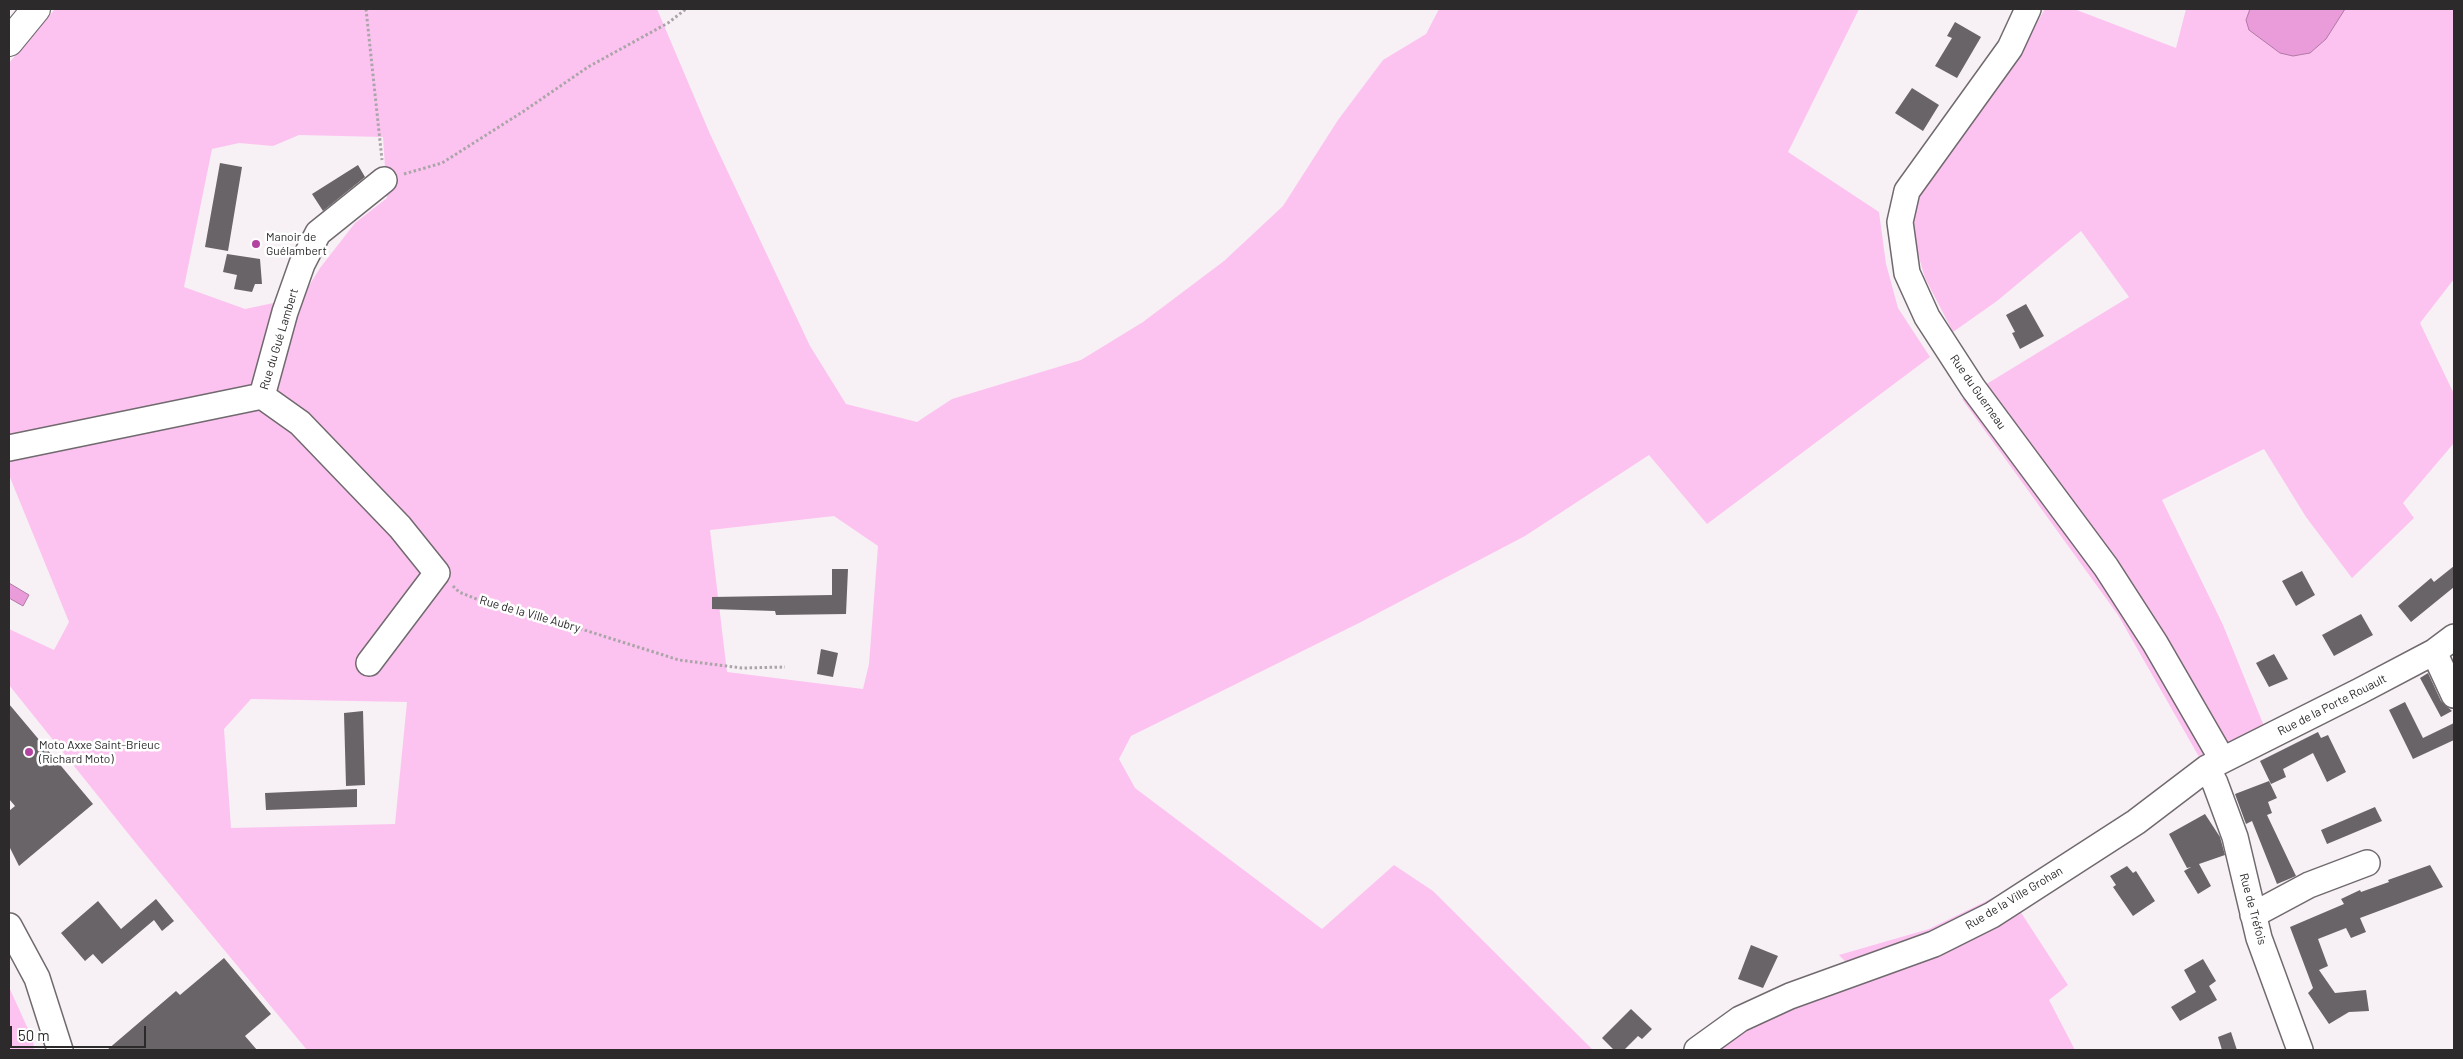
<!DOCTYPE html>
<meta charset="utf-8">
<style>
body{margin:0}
#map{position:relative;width:2463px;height:1059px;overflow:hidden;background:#f7f0f5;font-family:Barlow,sans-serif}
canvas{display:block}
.frame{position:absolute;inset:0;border:10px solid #2c2a2b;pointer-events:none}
.scale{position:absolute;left:10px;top:1026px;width:136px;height:22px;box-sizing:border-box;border:2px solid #2c2a2b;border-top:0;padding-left:6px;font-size:15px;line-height:18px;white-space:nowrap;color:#2c2a2b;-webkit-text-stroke:4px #fff;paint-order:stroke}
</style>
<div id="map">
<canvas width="2463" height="1059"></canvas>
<div class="frame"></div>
<div class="scale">50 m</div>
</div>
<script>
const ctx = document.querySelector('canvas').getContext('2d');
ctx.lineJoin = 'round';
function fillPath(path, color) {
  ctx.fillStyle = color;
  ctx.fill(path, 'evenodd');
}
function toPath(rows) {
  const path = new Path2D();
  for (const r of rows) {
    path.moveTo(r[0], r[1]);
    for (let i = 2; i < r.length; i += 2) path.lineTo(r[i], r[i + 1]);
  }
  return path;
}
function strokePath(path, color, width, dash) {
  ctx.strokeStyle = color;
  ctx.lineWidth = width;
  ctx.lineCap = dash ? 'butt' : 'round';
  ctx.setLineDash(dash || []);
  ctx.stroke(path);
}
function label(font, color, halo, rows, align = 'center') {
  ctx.font = font + ' Barlow,sans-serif';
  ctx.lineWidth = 5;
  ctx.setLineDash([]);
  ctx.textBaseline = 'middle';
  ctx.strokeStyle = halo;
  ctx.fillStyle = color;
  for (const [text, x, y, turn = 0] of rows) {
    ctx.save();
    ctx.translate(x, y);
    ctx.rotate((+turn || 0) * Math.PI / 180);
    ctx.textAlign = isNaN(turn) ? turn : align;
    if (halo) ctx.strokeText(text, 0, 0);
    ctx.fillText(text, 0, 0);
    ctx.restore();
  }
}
const green = toPath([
 [55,9,657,9,710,134,810,346,846,404,917,422,952,399,1081,360,1143,322,1224,261,1283,206,1338,120,1383,60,1426,34,1439,9,1859,9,1788,152,1879,212,1886,264,1898,308,1930,357,1707,524,1649,455,1525,536,1361,622,1131,736,1119,759,1135,788,1322,929,1394,865,1433,891,1593,1050,307,1050,139,847,9,685,9,629,54,650,69,622,9,475,9,63],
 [299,135,383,137,387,198,355,223,320,268,302,297,245,309,184,287,212,149,239,143,273,146],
 [834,516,878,546,869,664,863,689,727,672,710,530],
 [251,699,407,702,395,824,231,828,224,729],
 [2045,9,2074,9,2176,48,2186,9,2454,9,2454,279,2420,323,2454,394,2454,443,2403,503,2414,518,2352,578,2306,517,2264,449,2162,500,2223,625,2266,731,2202,762,2118,615,1962,399,2129,297,2081,231,1997,301,1953,332,1925,278,1912,233,1915,201,2012,63],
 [2007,891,2068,985,2049,1000,2075,1050,1717,1050,1750,1026,1830,993,1866,983,1839,955,1929,929],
 [9,987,33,1040,34,1050,9,1050]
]);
const water = toPath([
 [2250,9,2345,9,2326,39,2310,53,2293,56,2280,53,2249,30,2246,20,2250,9],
 [9,583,29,595,23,606,9,598,9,583]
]);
const building = toPath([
 [1955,22,1981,37,1957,78,1935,66,1952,38,1947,36],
 [1912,88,1939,105,1923,131,1895,113],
 [220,163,242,167,228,251,205,247],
 [358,165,365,177,323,211,312,194],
 [227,254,260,259,262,284,255,284,252,292,234,289,237,275,223,272],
 [2026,304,2044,336,2020,349,2012,333,2015,332,2006,315],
 [2454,566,2454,587,2411,622,2398,606,2431,578,2434,582],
 [832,569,848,569,846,614,776,615,775,611,712,609,712,597,832,595],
 [2302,571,2315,595,2296,606,2282,581],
 [2361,614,2373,635,2334,656,2322,635],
 [821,649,838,653,833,677,817,674],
 [2274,654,2288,679,2269,687,2256,663],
 [2428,673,2441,701,2452,711,2441,717,2420,678],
 [2405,702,2423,738,2454,723,2454,740,2413,759,2389,710],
 [9,704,93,804,19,866,9,846,9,811,15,806,9,799],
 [363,711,365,785,346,786,344,713],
 [2318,732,2321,738,2328,735,2346,772,2327,782,2313,753,2283,769,2286,777,2271,784,2260,761],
 [2269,781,2277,798,2268,802,2272,813,2267,815,2296,876,2277,884,2252,821,2246,824,2235,794],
 [357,789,357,807,266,810,265,793],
 [2375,807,2382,821,2327,844,2321,830],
 [2205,814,2220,837,2225,855,2199,864,2211,886,2198,894,2184,871,2191,867,2187,868,2169,834],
 [2430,865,2443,887,2360,918,2366,932,2351,938,2346,928,2318,939,2328,966,2319,970,2335,993,2366,990,2369,1011,2349,1012,2329,1024,2308,993,2313,988,2290,927,2344,904,2341,899,2360,890,2361,892,2389,882,2388,880],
 [2127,866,2133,873,2136,871,2155,901,2133,916,2113,887,2116,885,2110,876],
 [156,899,174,921,162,931,154,920,102,964,93,954,85,961,61,933,98,901,121,929],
 [1751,945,1778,956,1763,988,1738,979],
 [224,958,271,1014,245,1036,257,1050,107,1050,176,991,180,995],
 [2203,959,2216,981,2209,986,2217,1000,2180,1021,2171,1007,2196,992,2184,970],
 [1631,1009,1652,1029,1642,1039,1638,1036,1624,1050,1614,1050,1602,1038],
 [2231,1032,2237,1050,2222,1050,2218,1037]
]);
const path = toPath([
 [366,9,382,160],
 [404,174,442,163,524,111,588,67,668,23,686,9],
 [453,586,459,592,489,604,581,629,679,660,742,668,785,667]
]);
const minor = toPath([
 [2028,9,2010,48,1907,191,1900,222,1907,273,1927,317,1973,388,2106,567,2155,643,2222,759],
 [262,396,300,423,400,527,437,573,369,663],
 [9,448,262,396,285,312,302,264,318,233,384,180],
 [2434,652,2454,695],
 [2207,768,2215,783,2235,837,2259,938,2300,1050],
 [2253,915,2309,885,2367,863],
 [9,926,37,978,60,1050],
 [1697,1050,1740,1019,1790,996,1934,944,1992,915,2136,822,2207,768,2360,691,2434,652,2454,637]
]);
const highway = toPath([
 [9,42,36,9]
]);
const markers = [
 [256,244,5,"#b344a1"],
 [29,752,5,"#b344a1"]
];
const poiNames = [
 ["Manoir de",266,237],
 ["Guélambert",266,251],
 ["Moto Axxe Saint-Brieuc",39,745],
 ["(Richard Moto)",39,759]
];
const streetNames = [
 ["Rue du Gué Lambert",279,339,-73],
 ["Rue du Guerneau",1978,392,55],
 ["Rue de la Ville Aubry",530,614,16],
 ["Rue de la Porte Rouault",2332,705,-27],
 ["Rue de la Ville Grohan",2014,898,-31],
 ["Rue de Tréfois",2253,909,75]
];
fillPath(green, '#fdc3f0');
fillPath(water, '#e99cd9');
strokePath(water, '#b07aa5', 1);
fillPath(building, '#696468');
strokePath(minor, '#706a6e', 28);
strokePath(highway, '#706a6e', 30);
strokePath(path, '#aaa5a8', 3, [2.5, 2.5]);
strokePath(minor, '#fff', 25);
strokePath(highway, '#fff', 28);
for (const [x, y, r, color] of markers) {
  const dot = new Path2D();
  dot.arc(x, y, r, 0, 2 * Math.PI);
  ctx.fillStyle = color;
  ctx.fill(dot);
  strokePath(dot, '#fff', 2);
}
label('12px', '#2c2a2b', '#fff', poiNames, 'left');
label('12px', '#2c2a2b', '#fff', streetNames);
</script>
